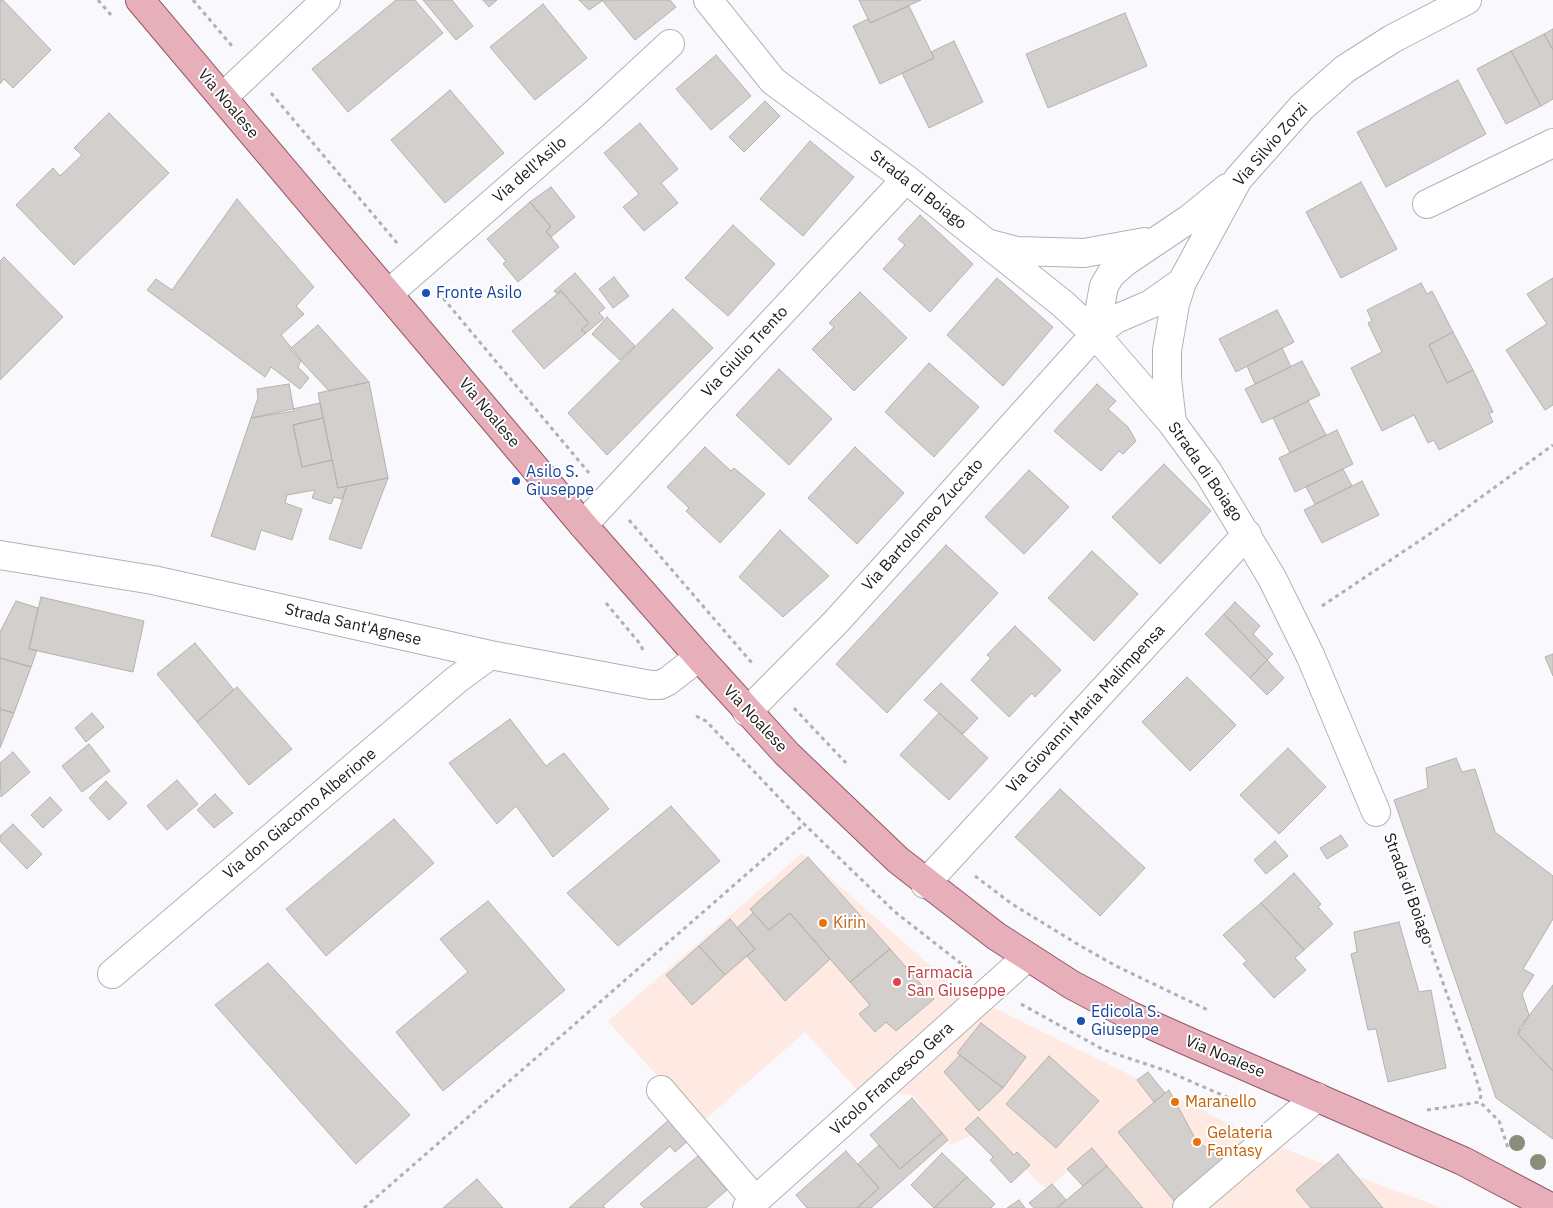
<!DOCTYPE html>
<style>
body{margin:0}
canvas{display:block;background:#f8f8fd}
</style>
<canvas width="1553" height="1208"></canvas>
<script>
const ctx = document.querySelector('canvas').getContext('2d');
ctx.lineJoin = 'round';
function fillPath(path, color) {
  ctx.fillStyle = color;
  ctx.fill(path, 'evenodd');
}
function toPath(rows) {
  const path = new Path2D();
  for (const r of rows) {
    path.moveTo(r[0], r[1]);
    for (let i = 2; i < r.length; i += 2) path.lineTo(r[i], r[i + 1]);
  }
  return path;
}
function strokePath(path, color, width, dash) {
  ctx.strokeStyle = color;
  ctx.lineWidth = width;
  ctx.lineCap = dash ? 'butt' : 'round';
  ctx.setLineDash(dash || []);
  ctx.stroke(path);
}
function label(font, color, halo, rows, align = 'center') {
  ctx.font = font + ' "IBM Plex Sans",sans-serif';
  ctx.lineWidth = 4;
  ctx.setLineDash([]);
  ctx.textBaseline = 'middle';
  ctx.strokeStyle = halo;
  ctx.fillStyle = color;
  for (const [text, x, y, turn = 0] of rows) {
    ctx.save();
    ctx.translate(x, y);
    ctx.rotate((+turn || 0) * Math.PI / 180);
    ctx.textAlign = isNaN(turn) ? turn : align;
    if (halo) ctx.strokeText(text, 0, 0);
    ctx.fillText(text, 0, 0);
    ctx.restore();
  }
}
const commercial = toPath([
 [802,853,958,990,1266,1142,1442,1208,1143,1208,1092,1148,1047,1190,984,1130,950,1145,913,1095,859,1092,805,1032,700,1124,608,1021]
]);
const building = toPath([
 [0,0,3,0,51,50,13,88,4,79,0,84,0,0],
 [396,0,415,0,443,33,348,112,312,69,396,0],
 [423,0,452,0,473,26,456,40,423,0],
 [483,0,497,0,489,7,483,0],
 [579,0,602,0,602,1,589,10,579,0],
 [602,0,670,0,676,7,635,40,602,0],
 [859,0,921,0,870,23,859,0],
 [543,4,587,58,535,100,490,47,543,4],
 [909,6,934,58,880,84,853,26,868,19,870,23,909,6],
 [1125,13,1147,66,1048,108,1026,54,1125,13],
 [1553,29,1553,50,1544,34,1553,29],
 [1544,34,1553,50,1553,99,1541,106,1511,51,1544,34],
 [954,41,983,102,929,128,902,73,934,58,931,52,954,41],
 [1511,51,1541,106,1506,124,1477,69,1511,51],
 [716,55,751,96,711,130,676,89,716,55],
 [1458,80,1486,134,1386,187,1357,132,1458,80],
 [450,90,504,153,445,203,391,140,450,90],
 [765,101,780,116,744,152,729,137,765,101],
 [109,113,169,173,74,265,16,205,53,168,60,176,82,155,74,148,109,113],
 [640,123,678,169,661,183,678,203,644,231,623,207,639,194,604,153,640,123],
 [810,141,854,177,803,236,760,199,810,141],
 [1361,182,1397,249,1341,278,1306,212,1361,182],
 [551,187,575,217,551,237,546,231,551,227,530,202,551,187],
 [237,199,314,287,296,306,304,314,281,335,301,360,298,367,309,378,300,389,271,367,265,377,147,290,156,279,172,290,237,199],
 [530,202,551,227,546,231,559,247,518,282,503,264,506,261,487,239,530,202],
 [920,215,973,264,930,312,883,269,905,245,898,239,920,215],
 [733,225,775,264,728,316,685,278,733,225],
 [4,257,63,317,0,380,0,261,4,257],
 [575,273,605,308,599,313,604,318,586,333,581,330,589,323,561,291,556,293,554,291,575,273],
 [614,277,629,296,613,308,599,289,614,277],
 [997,278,1053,327,1003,386,947,335,997,278],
 [1553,278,1553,405,1545,410,1506,350,1547,324,1527,294,1553,278],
 [1421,283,1427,294,1432,291,1453,332,1429,345,1447,383,1473,370,1493,412,1489,413,1493,422,1439,450,1434,440,1428,443,1414,415,1382,431,1351,368,1382,352,1368,323,1372,321,1367,310,1421,283],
 [561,291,589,323,581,330,586,333,544,369,512,331,561,291],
 [860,292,907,338,854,391,812,349,834,327,829,323,860,292],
 [673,309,713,348,607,455,568,413,673,309],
 [1277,310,1294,342,1236,372,1219,339,1277,310],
 [607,317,635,346,620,360,592,334,607,317],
 [318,325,369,382,329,391,290,349,318,325],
 [1453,332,1473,370,1447,383,1429,345,1453,332],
 [1282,348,1291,367,1255,384,1247,366,1282,348],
 [1302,361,1320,395,1262,423,1245,389,1302,361],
 [929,363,979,407,934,457,885,412,929,363],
 [779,369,832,419,789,465,736,415,779,369],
 [369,382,388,478,338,488,318,393,369,382],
 [289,384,294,411,251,418,258,398,257,389,289,384],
 [1097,384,1116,401,1108,409,1128,427,1136,441,1123,454,1119,451,1101,471,1054,431,1097,384],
 [1308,401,1326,435,1290,453,1273,418,1308,401],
 [320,403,323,418,293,425,302,467,332,460,338,488,347,486,342,499,334,497,331,504,312,498,315,490,287,495,285,503,302,509,292,540,261,530,255,550,211,536,251,418,320,403],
 [323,418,332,460,302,467,293,425,323,418],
 [1337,430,1353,464,1295,492,1279,458,1337,430],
 [705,447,731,471,734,468,765,494,720,543,686,511,689,508,667,487,705,447],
 [855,447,904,493,857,544,808,498,855,447],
 [1164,464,1211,511,1160,564,1112,517,1164,464],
 [1343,469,1352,486,1315,504,1306,487,1343,469],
 [1029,470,1069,507,1024,554,985,517,1029,470],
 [388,478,361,549,329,539,347,486,388,478],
 [1362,481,1379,515,1322,543,1304,510,1362,481],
 [780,530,829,576,783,617,739,577,780,530],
 [946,545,998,593,887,713,836,664,946,545],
 [1092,551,1138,594,1094,641,1048,598,1092,551],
 [41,597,144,621,133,672,29,649,41,597],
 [16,601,38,608,29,649,37,650,31,667,0,658,0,632,16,601],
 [1235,602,1260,626,1253,634,1273,654,1267,660,1224,614,1235,602],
 [1224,614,1267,660,1250,678,1205,634,1224,614],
 [1015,626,1061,670,1035,697,1032,693,1009,717,971,680,991,658,987,655,1015,626],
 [195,643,234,690,197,722,157,674,195,643],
 [1553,654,1553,676,1545,657,1553,654],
 [0,658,31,667,14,713,0,709,0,658],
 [1267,660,1284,678,1267,695,1250,678,1267,660],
 [1187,677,1236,725,1190,771,1142,722,1187,677],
 [941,683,978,718,963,734,924,700,941,683],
 [237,687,292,749,249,785,197,722,237,687],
 [0,709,14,713,0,748,0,709],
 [92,713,104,727,86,742,75,728,92,713],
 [939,713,988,758,949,800,900,755,939,713],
 [510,719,546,766,564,753,609,809,553,857,516,806,497,824,449,763,510,719],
 [89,744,110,771,82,792,62,766,89,744],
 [1288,748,1326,787,1279,834,1240,795,1288,748],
 [13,752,30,772,1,797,0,763,13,752],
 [1456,758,1462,772,1475,769,1495,832,1553,876,1553,919,1523,969,1534,975,1522,994,1529,1015,1518,1034,1553,1071,1553,1139,1496,1098,1394,800,1428,788,1426,768,1456,758],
 [177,780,198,804,167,830,147,806,177,780],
 [106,781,127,803,109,820,89,798,106,781],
 [1060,789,1145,868,1100,916,1015,837,1060,789],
 [215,794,233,813,214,828,197,810,215,794],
 [50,797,62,810,43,828,31,815,50,797],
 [671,806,720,861,618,946,567,893,671,806],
 [394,819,434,863,326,956,286,909,394,819],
 [13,824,42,854,27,869,0,841,0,836,13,824],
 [1341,835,1348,846,1327,859,1320,848,1341,835],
 [1275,841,1288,856,1266,874,1254,860,1275,841],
 [808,857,890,949,850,982,790,913,769,930,750,909,808,857],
 [1294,873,1321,904,1318,907,1333,924,1304,950,1261,903,1294,873],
 [488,901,565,990,443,1091,396,1032,468,972,440,939,488,901],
 [1261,903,1304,950,1295,958,1306,970,1274,998,1243,964,1247,961,1223,935,1261,903],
 [753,913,769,930,790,913,830,959,785,1001,747,956,755,949,737,928,753,913],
 [730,919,755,949,725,975,699,946,730,919],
 [1399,922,1419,992,1431,990,1446,1068,1388,1082,1376,1029,1368,1030,1351,954,1357,952,1354,932,1399,922],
 [699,946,725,975,692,1005,666,975,699,946],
 [890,949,934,999,896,1031,886,1022,875,1032,859,1014,870,1005,850,982,890,949],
 [268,963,410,1115,356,1164,215,1005,268,963],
 [1553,985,1553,1071,1518,1034,1520,1027,1553,985],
 [981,1023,1026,1057,1003,1088,957,1053,981,1023],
 [960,1055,1003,1088,979,1111,944,1072,960,1055],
 [1049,1056,1099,1101,1056,1148,1006,1104,1049,1056],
 [1148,1072,1165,1093,1154,1102,1137,1080,1148,1072],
 [1169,1090,1197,1142,1226,1159,1175,1202,1118,1132,1169,1090],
 [912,1098,942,1133,900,1169,870,1135,912,1098],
 [978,1117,1014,1155,1017,1152,1030,1165,1011,1183,990,1160,993,1157,965,1129,978,1117],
 [670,1119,689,1140,675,1152,670,1146,603,1206,605,1208,569,1208,670,1119],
 [942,1133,948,1140,871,1208,857,1208,879,1188,858,1164,879,1145,900,1169,942,1133],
 [1092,1148,1107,1166,1083,1186,1067,1169,1092,1148],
 [846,1151,879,1188,857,1208,807,1208,796,1195,846,1151],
 [942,1153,967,1177,934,1208,911,1185,942,1153],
 [1338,1154,1383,1208,1311,1208,1296,1190,1338,1154],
 [698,1156,727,1190,706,1208,644,1208,640,1204,698,1156],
 [1107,1166,1143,1208,1057,1208,1083,1186,1107,1166],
 [967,1177,995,1204,991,1208,934,1208,967,1177],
 [477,1179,503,1208,443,1208,477,1179],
 [1052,1184,1066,1200,1057,1208,1034,1208,1029,1203,1052,1184],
 [1019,1200,1025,1208,1007,1208,1019,1200]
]);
const path = toPath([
 [98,0,111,15],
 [193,0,232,46],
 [271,93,397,243],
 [438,292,589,473],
 [629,520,752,663],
 [606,603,641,645,643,651],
 [1322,606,1440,527,1553,445],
 [794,708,846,763],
 [696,716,706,721,804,824,895,912,968,969],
 [1392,838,1473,1068,1481,1094,1480,1102],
 [975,876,1012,904,1079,945,1116,966,1208,1010],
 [1021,1004,1104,1050,1167,1071,1254,1109],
 [1427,1110,1480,1102,1499,1121,1508,1148],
 [364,1208,804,824]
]);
const street = toPath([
 [708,0,773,81,906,179,1063,304,1095,334,1172,423,1208,472,1272,578,1310,655,1376,812],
 [223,97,326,0],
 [1427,204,1553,143],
 [990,244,1017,251,1084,253,1145,242],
 [388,294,592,116,670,44],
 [1095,334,1104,286,1111,274,1125,262,1189,219,1227,188],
 [1172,423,1167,379,1167,350,1175,304,1182,282,1238,179,1302,107,1345,69,1392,39,1467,0],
 [583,525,906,179],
 [0,555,153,580,490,655,651,685,660,685,668,681,699,657],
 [747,712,836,622,1095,334,1116,319,1151,304,1182,282],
 [925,884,1247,534],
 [112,974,456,680,490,655],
 [661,1090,756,1201],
 [747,1208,1027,957],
 [1187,1208,1317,1097]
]);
const primary = toPath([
 [140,0,583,525,699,657,787,754,898,860,996,936,1072,985,1131,1016,1194,1044,1463,1161,1552,1208]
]);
const trees = [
 [1517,1143],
 [1538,1162]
];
const markers = [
 [426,293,5,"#1a4fb4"],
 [516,481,5,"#1a4fb4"],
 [823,923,5,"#e8710a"],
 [897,982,5,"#e0444e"],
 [1081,1021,5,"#1a4fb4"],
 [1175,1102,5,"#e8710a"],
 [1197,1142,5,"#e8710a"]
];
const streetNames = [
 ["Via Noalese",228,104,50],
 ["Via Silvio Zorzi",1271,145,-49],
 ["Via dell'Asilo",530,170,-41],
 ["Strada di Boiago",918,190,38],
 ["Via Giulio Trento",745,352,-47],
 ["Via Noalese",489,413,50],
 ["Strada di Boiago",1205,472,55],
 ["Via Bartolomeo Zuccato",923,525,-48],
 ["Strada Sant'Agnese",353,625,13],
 ["Via Giovanni Maria Malimpensa",1086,709,-47],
 ["Via Noalese",755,719,47],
 ["Via don Giacomo Alberione",300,814,-40],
 ["Strada di Boiago",1408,889,70],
 ["Via Noalese",1225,1057,23],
 ["Vicolo Francesco Gera",892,1079,-42]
];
const transitNames = [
 ["Fronte Asilo",436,293],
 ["Asilo S.",526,472],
 ["Giuseppe",526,490],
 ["Edicola S.",1091,1012],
 ["Giuseppe",1091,1030]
];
const foodNames = [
 ["Kirin",833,923],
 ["Maranello",1185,1102],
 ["Gelateria",1207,1133],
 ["Fantasy",1207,1151]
];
const healthNames = [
 ["Farmacia",907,973],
 ["San Giuseppe",907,991]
];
fillPath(commercial, '#feeae3');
fillPath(building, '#d3cfcc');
strokePath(building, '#b5b1ae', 1);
strokePath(street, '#b2b2b6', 30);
strokePath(primary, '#945864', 30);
strokePath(path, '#b0b0b4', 3, [4, 4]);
strokePath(street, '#fff', 28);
strokePath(primary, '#e6afba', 28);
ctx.fillStyle = '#8b8c79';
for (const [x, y] of trees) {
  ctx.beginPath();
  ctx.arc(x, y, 8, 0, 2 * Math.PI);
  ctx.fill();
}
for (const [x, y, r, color] of markers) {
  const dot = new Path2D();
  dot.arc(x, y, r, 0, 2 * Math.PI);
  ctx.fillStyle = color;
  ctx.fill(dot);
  strokePath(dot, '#fff', 2);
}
label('16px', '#1a1a1b', '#fff', streetNames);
label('16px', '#164399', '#fff', transitNames, 'left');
label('16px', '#c56008', '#fff', foodNames, 'left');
label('16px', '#be3a42', '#fff', healthNames, 'left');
</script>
